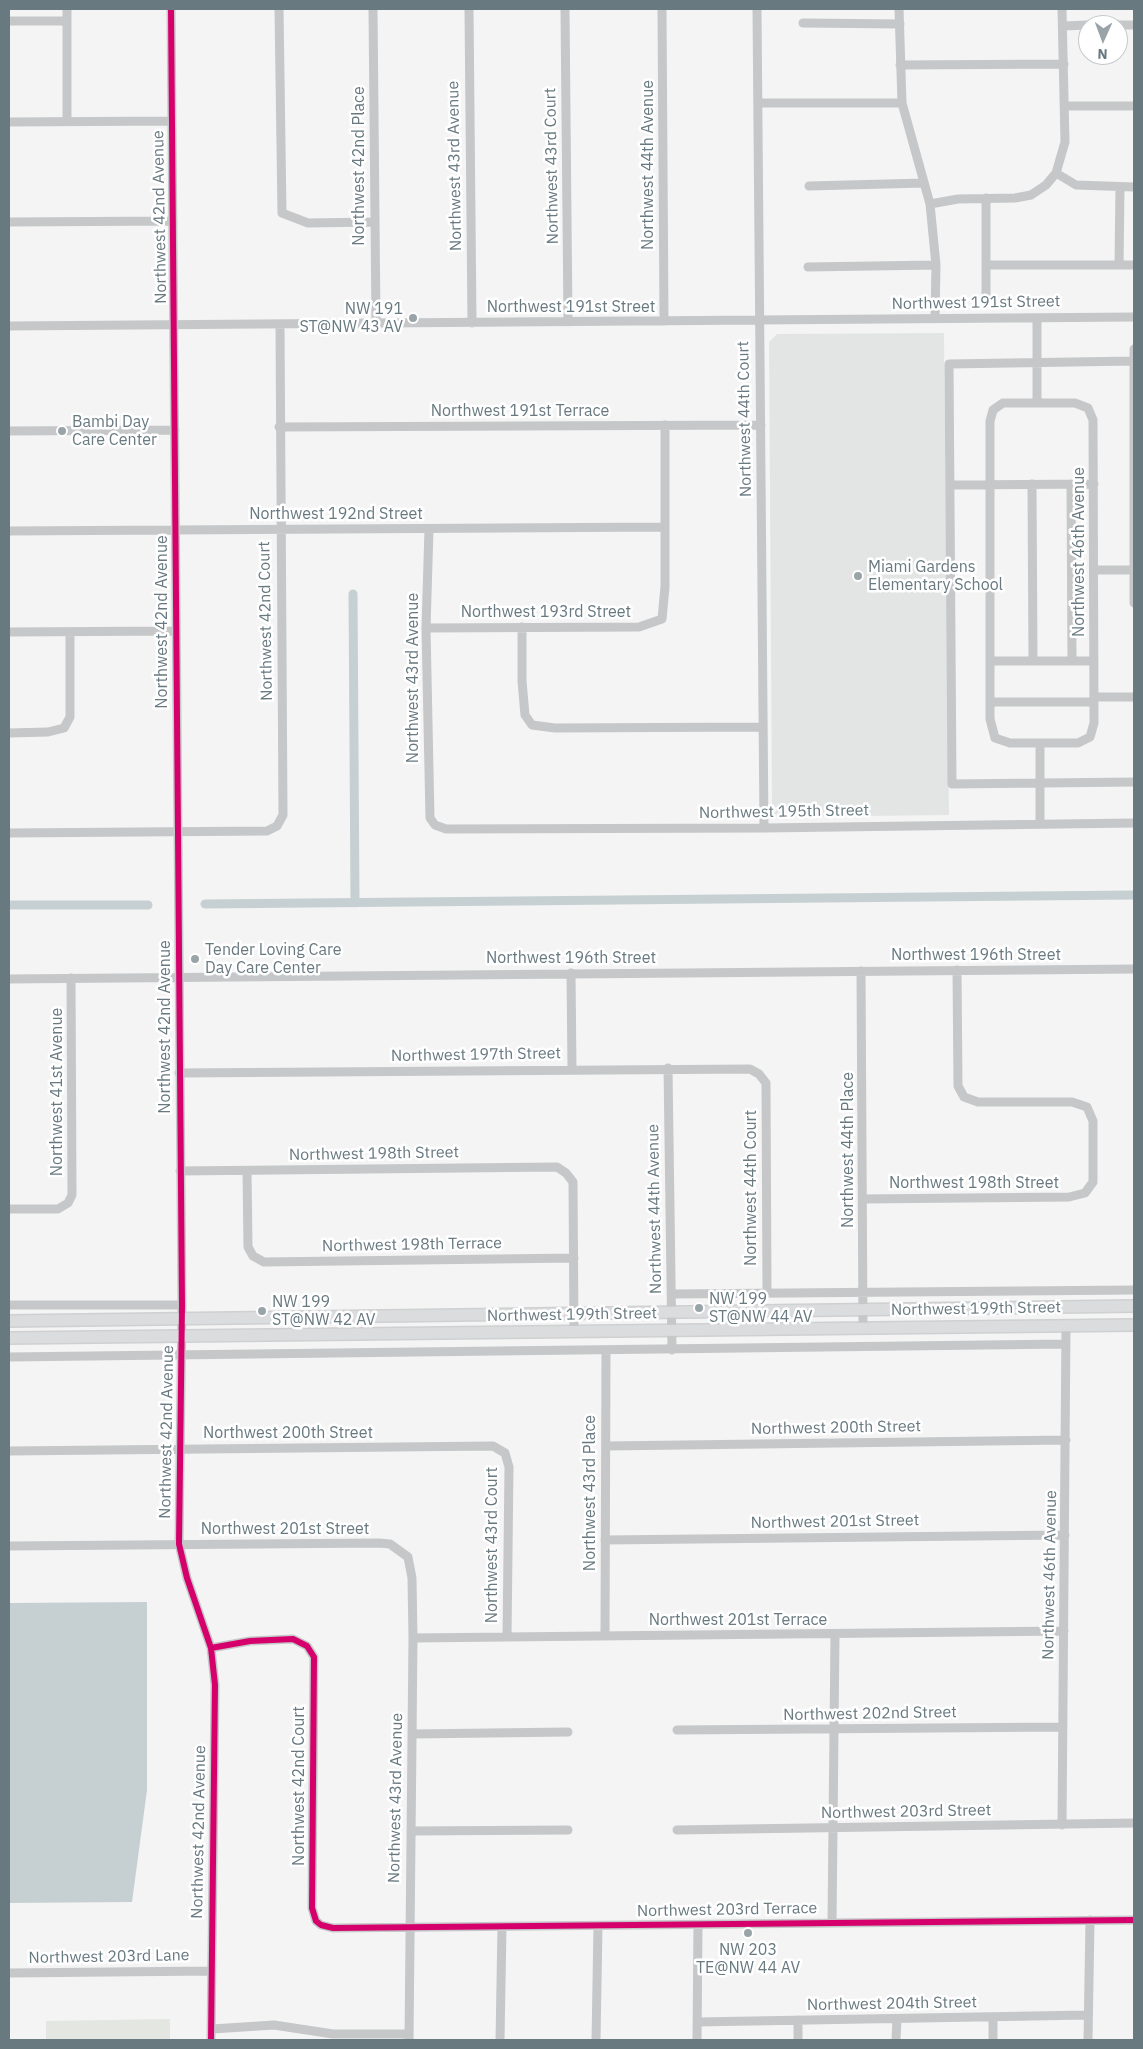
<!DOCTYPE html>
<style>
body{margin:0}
#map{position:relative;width:1143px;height:2049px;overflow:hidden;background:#f4f4f4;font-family:"IBM Plex Sans",sans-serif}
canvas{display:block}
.frame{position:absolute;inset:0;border:10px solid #687980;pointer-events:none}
.north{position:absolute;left:1078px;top:15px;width:50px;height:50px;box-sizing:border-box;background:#fff;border:1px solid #c3c9cc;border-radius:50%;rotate:182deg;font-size:14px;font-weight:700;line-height:20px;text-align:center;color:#687980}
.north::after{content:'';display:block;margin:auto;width:18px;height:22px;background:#99a4a9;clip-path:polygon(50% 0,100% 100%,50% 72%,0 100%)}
</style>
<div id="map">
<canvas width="1143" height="2049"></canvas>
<div class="frame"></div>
<div class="north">N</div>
</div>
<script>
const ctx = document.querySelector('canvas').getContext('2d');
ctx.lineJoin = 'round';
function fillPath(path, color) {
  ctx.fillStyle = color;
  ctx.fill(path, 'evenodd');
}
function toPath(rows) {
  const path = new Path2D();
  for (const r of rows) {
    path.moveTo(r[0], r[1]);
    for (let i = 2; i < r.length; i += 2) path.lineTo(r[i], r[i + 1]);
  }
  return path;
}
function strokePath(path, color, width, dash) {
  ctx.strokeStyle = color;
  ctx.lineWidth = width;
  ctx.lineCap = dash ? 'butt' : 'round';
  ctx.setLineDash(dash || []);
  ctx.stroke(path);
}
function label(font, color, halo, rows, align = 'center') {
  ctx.font = font + ' "IBM Plex Sans",sans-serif';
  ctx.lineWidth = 5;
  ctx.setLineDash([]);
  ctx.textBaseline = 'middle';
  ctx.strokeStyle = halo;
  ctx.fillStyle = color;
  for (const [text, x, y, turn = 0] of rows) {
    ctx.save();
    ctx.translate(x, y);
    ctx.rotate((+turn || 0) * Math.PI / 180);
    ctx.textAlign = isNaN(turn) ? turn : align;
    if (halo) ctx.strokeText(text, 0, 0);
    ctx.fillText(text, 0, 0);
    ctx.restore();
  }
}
const built = toPath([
 [944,333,949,815,781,817,775,815,772,810,769,342,777,334]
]);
const green = toPath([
 [170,2019,170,2040,46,2040,46,2021]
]);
const water = toPath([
 [147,1602,147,1790,132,1902,9,1903,9,1603]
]);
const canal = toPath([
 [353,594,355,903],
 [205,904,1134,895],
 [9,905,148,905]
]);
const minor = toPath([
 [67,9,67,121],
 [171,9,182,1305,179,1544,187,1578,211,1648,215,1685,211,2040],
 [279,9,282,213,308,223,374,222],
 [373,9,376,324],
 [469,9,472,323],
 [565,9,568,322],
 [662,9,664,321],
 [757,9,764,828],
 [899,9,902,103,930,204,936,265,935,319],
 [9,21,67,21],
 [803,23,900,24],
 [1118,25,1134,25],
 [1064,26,1088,25],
 [900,65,1064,64],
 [758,103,902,103],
 [1065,106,1134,106],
 [9,122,172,121],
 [1056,173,1076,185,1134,187],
 [809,186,924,183],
 [930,204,958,199,1015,198,1031,195,1046,185,1056,173,1065,142,1062,9],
 [9,222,173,221],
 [986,265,1134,265],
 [1119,265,1120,187],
 [808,267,936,265],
 [986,298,986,198],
 [1037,318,1037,403],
 [9,326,1134,317],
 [1134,349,1134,603],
 [1134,361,949,364,952,784,1134,782],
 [1003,403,1075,403,1088,408,1093,420,1094,723,1090,737,1078,743,1010,743,995,738,990,719,990,421,993,410,1003,403],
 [279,427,761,425],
 [9,431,175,430],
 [1032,484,1033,661],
 [1071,484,1072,661],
 [951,485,1094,484],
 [429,529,426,628,430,818,435,825,446,829,764,828,1134,823],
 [9,531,664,527],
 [1094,570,1134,570],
 [522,627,522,681,525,715,532,725,555,728,761,727],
 [426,628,639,627,662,619,665,587,665,425],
 [9,632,176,631],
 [992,661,1094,661],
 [1094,697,1134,697],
 [990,702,1094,702],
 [9,733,48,732,64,728,70,717,70,632],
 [1040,743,1040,824],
 [9,833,267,831,277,826,283,815,280,325],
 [861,971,863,1329],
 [571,973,572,1069],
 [9,979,1134,969],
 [668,1068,672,1350],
 [179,1073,750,1069,759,1074,766,1083,767,1293],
 [180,1171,557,1167,566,1173,573,1182,574,1332],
 [247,1171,248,1247,253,1256,264,1262,574,1258],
 [863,1199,1069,1197,1085,1193,1093,1182,1093,1121,1087,1107,1072,1102,978,1102,964,1097,958,1086,957,970],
 [9,1209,58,1209,68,1203,72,1195,71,978],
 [672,1294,1134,1290],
 [9,1305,182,1305],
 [9,1357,1066,1344],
 [606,1446,1066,1440],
 [9,1451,493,1446,505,1453,509,1467,507,1637],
 [605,1540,1065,1535],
 [9,1546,379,1543,390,1544,408,1557,412,1578,413,1638,409,2040],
 [605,1636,606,1350],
 [413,1638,1064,1631],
 [211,1648,250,1641,293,1639,307,1646,314,1657,312,1908,316,1921,321,1925,333,1928,1134,1920],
 [677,1730,1063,1727],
 [412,1734,568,1732],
 [1062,1825,1066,1326],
 [677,1830,1134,1823],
 [411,1831,568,1830],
 [832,1923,835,1634],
 [9,1973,210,1971],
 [697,2022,1088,2015],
 [212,2029,274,2025,333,2034,409,2034],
 [500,2040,502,1927],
 [596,2040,598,1926],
 [697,2040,698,1925],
 [798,2040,798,2020],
 [896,2040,897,2019],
 [993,2040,993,2017],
 [1088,2040,1090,1920]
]);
const major = toPath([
 [9,1321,1134,1306],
 [9,1338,1134,1325]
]);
const cycleway = toPath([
 [171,9,182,1305,179,1544,187,1578,211,1648,215,1685,211,2040],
 [211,1648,250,1641,293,1639,307,1646,314,1657,312,1908,316,1921,321,1925,333,1928,1134,1920]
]);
const markers = [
 [413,318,5,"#99a4a9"],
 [62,431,5,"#99a4a9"],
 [858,576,5,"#99a4a9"],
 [195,959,5,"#99a4a9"],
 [699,1308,5,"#99a4a9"],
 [262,1311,5,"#99a4a9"],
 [748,1933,5,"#99a4a9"]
];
const streetNames = [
 ["Northwest 44th Avenue",648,165,-90],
 ["Northwest 42nd Place",359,166,-90],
 ["Northwest 43rd Avenue",455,166,-91],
 ["Northwest 43rd Court",552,166,-91],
 ["Northwest 42nd Avenue",160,217,-91],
 ["Northwest 191st Street",976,303,-1],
 ["Northwest 191st Street",571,307],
 ["Northwest 191st Terrace",520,411],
 ["Northwest 44th Court",745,419,-91],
 ["Northwest 192nd Street",336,514],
 ["Northwest 46th Avenue",1079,552,-90],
 ["Northwest 193rd Street",546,612],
 ["Northwest 42nd Court",266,621,-91],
 ["Northwest 42nd Avenue",162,622,-90],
 ["Northwest 43rd Avenue",413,678,-90],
 ["Northwest 195th Street",784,812,-1],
 ["Northwest 196th Street",976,955],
 ["Northwest 196th Street",571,958],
 ["Northwest 42nd Avenue",165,1027,-90],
 ["Northwest 197th Street",476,1055,-1],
 ["Northwest 41st Avenue",57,1092,-90],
 ["Northwest 44th Place",848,1150,-90],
 ["Northwest 198th Street",374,1154,-1],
 ["Northwest 198th Street",974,1183],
 ["Northwest 44th Court",751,1188,-90],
 ["Northwest 44th Avenue",655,1209,-91],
 ["Northwest 198th Terrace",412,1245,-1],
 ["Northwest 199th Street",976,1309,-1],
 ["Northwest 199th Street",572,1315,-1],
 ["Northwest 200th Street",836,1428,-1],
 ["Northwest 42nd Avenue",167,1432,-89],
 ["Northwest 200th Street",288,1433],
 ["Northwest 43rd Place",590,1493,-90],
 ["Northwest 201st Street",835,1522,-1],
 ["Northwest 201st Street",285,1529],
 ["Northwest 43rd Court",492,1545,-90],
 ["Northwest 46th Avenue",1050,1575,-89],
 ["Northwest 201st Terrace",738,1620],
 ["Northwest 202nd Street",870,1714,-1],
 ["Northwest 42nd Court",299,1786,-90],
 ["Northwest 43rd Avenue",396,1798,-89],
 ["Northwest 203rd Street",906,1812,-1],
 ["Northwest 42nd Avenue",199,1832,-89],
 ["Northwest 203rd Terrace",727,1910,-1],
 ["Northwest 203rd Lane",109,1957,-1],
 ["Northwest 204th Street",892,2004,-1]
];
const poiNames = [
 ["NW 191",403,309,"right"],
 ["ST@NW 43 AV",403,327,"right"],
 ["Bambi Day",72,422],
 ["Care Center",72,440],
 ["Miami Gardens",868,567],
 ["Elementary School",868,585],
 ["Tender Loving Care",205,950],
 ["Day Care Center",205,968],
 ["NW 199",709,1299],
 ["ST@NW 44 AV",709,1317],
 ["NW 199",272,1302],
 ["ST@NW 42 AV",272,1320],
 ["NW 203",748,1950,"center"],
 ["TE@NW 44 AV",748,1968,"center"]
];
fillPath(built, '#e3e5e5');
fillPath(green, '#e4e6e1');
fillPath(water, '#c6d0d2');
strokePath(canal, '#c6d0d2', 9);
strokePath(major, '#cfd0d1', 14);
strokePath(minor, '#c5c7c8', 9);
strokePath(major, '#dbdcdd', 11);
strokePath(cycleway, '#d6006c', 6);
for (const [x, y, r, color] of markers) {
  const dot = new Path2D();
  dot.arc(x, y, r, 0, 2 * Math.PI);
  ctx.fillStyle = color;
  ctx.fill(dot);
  strokePath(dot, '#fff', 2);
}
label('16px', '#687980', '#fff', streetNames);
label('16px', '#687980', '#fff', poiNames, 'left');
</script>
